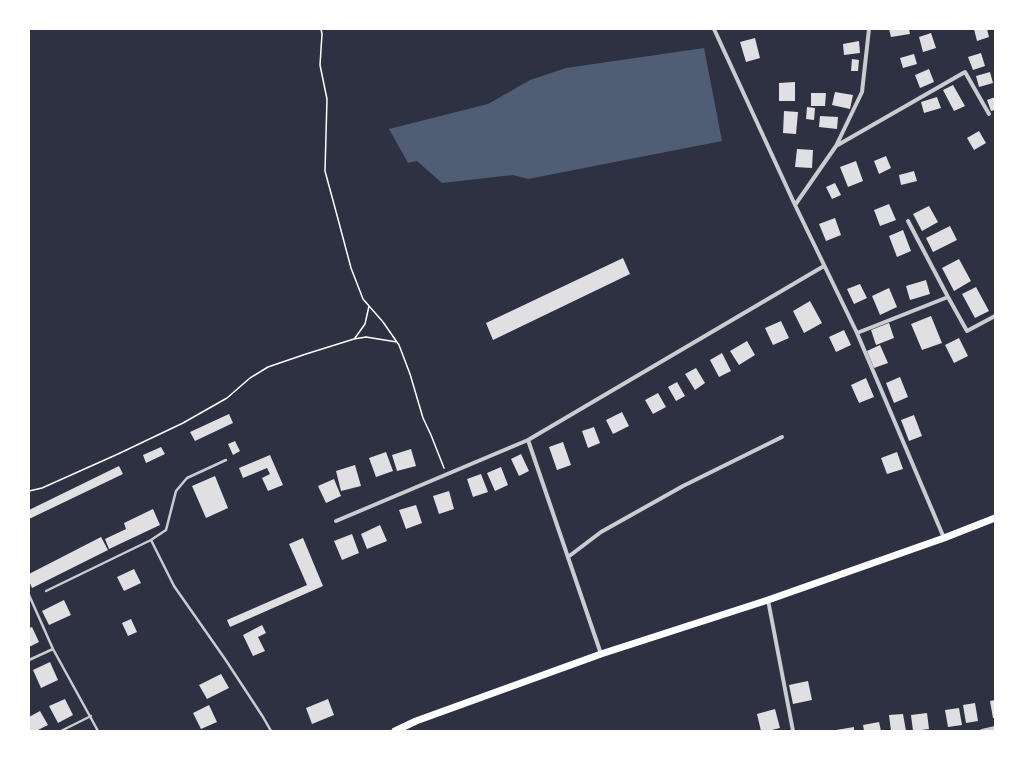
<!DOCTYPE html>
<style>
body{margin:0}
#map{position:relative;width:1024px;height:760px;overflow:hidden;background:#2d3142;font-family:Helvetica,sans-serif}
canvas{display:block}
.frame{position:absolute;inset:0;border:30px solid #fff;pointer-events:none}
</style>
<div id="map">
<canvas width="1024" height="760"></canvas>
<div class="frame"></div>
</div>
<script>
const ctx = document.querySelector('canvas').getContext('2d');
ctx.lineJoin = 'round';
function fillPath(path, color) {
  ctx.fillStyle = color;
  ctx.fill(path, 'evenodd');
}
function toPath(rows) {
  const path = new Path2D();
  for (const r of rows) {
    path.moveTo(r[0], r[1]);
    for (let i = 2; i < r.length; i += 2) path.lineTo(r[i], r[i + 1]);
  }
  return path;
}
function strokePath(path, color, width, dash) {
  ctx.strokeStyle = color;
  ctx.lineWidth = width;
  ctx.lineCap = dash ? 'butt' : 'round';
  ctx.setLineDash(dash || []);
  ctx.stroke(path);
}
const water = toPath([
 [704,48,722,141,528,179,513,175,442,183,417,161,408,163,389,129,488,104,530,80,566,68]
]);
const building = toPath([
 [889,29,909,29,910,34,891,37],
 [974,29,987,29,989,37,977,41],
 [931,33,936,48,923,52,919,37],
 [755,38,760,58,746,62,740,42],
 [859,41,860,53,844,55,843,44],
 [981,53,985,66,973,70,968,57],
 [914,54,917,64,903,68,900,58],
 [852,59,859,60,858,71,851,71],
 [929,69,934,82,920,88,915,75],
 [990,72,993,83,979,87,976,76],
 [795,82,795,101,779,101,779,83],
 [953,85,965,106,954,111,943,90],
 [835,92,853,95,850,109,832,105],
 [811,93,826,93,825,106,811,106],
 [937,97,941,108,924,113,921,102],
 [995,97,995,110,991,111,987,100],
 [807,107,815,108,814,120,806,119],
 [784,111,798,112,796,134,783,133],
 [820,116,838,117,837,129,819,127],
 [979,131,986,143,974,150,967,138],
 [797,149,813,150,812,168,795,167],
 [886,156,891,168,879,174,874,161],
 [856,161,863,181,848,187,840,167],
 [914,171,917,181,901,185,899,175],
 [835,183,841,195,832,199,826,187],
 [889,204,896,220,880,226,874,210],
 [929,206,938,222,922,231,913,214],
 [835,218,841,235,826,241,819,224],
 [950,226,957,240,933,252,926,238],
 [903,230,911,251,897,257,889,236],
 [623,258,630,274,493,340,486,323],
 [959,259,971,281,954,291,942,268],
 [926,280,930,294,910,300,906,286],
 [860,284,867,298,854,304,847,289],
 [976,287,989,311,975,318,962,294],
 [889,288,897,307,880,315,872,296],
 [810,301,822,323,804,333,793,311],
 [931,316,942,343,922,350,911,324],
 [781,321,789,338,773,345,765,328],
 [889,323,894,338,876,345,871,330],
 [844,330,851,345,836,352,829,337],
 [959,338,968,356,954,363,945,345],
 [747,341,755,355,739,365,730,351],
 [880,345,888,363,874,368,867,351],
 [722,353,731,371,719,377,710,360],
 [696,368,705,383,695,390,685,374],
 [900,377,908,397,894,403,886,383],
 [866,378,874,397,859,403,851,385],
 [677,382,685,396,676,401,668,387],
 [658,393,666,407,653,414,645,400],
 [622,412,629,426,613,434,606,420],
 [229,414,233,423,195,441,190,432],
 [914,415,922,436,909,441,901,420],
 [594,427,600,443,588,448,582,431],
 [235,441,240,451,233,455,228,444],
 [563,442,571,465,557,470,549,447],
 [161,447,165,454,146,463,143,455],
 [411,449,416,466,397,471,392,455],
 [386,452,393,471,376,477,369,458],
 [897,452,903,469,887,474,881,458],
 [521,454,529,471,519,476,511,459],
 [270,455,283,485,268,491,262,478,270,474,267,468,243,478,239,468],
 [355,465,361,486,341,491,336,471],
 [119,466,123,474,29,519,29,510],
 [501,467,508,485,495,491,487,473],
 [481,474,488,492,473,497,467,479],
 [215,476,228,508,206,518,192,486],
 [334,479,341,496,326,503,318,486],
 [449,491,454,509,439,514,433,496],
 [416,505,422,523,406,529,399,510],
 [153,509,160,525,109,549,105,539,126,529,124,523],
 [380,525,387,541,367,549,361,534],
 [352,534,359,553,342,560,334,541],
 [101,537,108,550,32,588,29,581,29,574],
 [303,538,323,586,230,627,227,620,307,585,289,544],
 [134,569,141,583,124,591,117,577],
 [64,600,71,615,49,625,42,611],
 [131,619,137,632,128,636,122,623],
 [262,625,266,633,258,637,265,651,253,656,243,635],
 [32,627,39,642,29,647,29,628],
 [50,662,58,680,41,688,33,670],
 [221,674,229,688,207,699,199,685],
 [808,681,812,700,793,704,789,685],
 [65,699,73,715,58,723,49,706],
 [328,699,334,715,312,724,306,708],
 [995,700,995,718,993,718,990,701],
 [975,703,978,721,966,723,963,705],
 [209,705,217,722,201,729,193,713],
 [959,708,962,725,948,727,945,710],
 [775,709,780,728,768,731,761,731,757,714],
 [40,711,48,725,36,731,31,731,29,728,29,717],
 [927,713,929,729,913,731,911,715],
 [903,714,906,731,891,731,889,715],
 [879,722,881,731,864,731,863,725],
 [854,727,854,731,836,731,836,730]
]);
const path = toPath([
 [321,29,322,34,320,65,327,99,325,171,338,219,351,268,363,299,383,322,399,345,410,374,423,418,431,435,444,468],
 [355,338,365,324,369,306],
 [29,491,42,488,118,454,183,423,227,398,250,378,268,367,306,354,354,339,366,337,397,342]
]);
const service = toPath([
 [151,540,166,530,176,491,187,478,226,460],
 [46,591,151,540,174,586,225,659,263,717,271,731],
 [29,595,53,649,98,731],
 [29,660,53,649],
 [61,731,91,716]
]);
const minor = toPath([
 [714,29,795,205],
 [869,29,862,92,836,146,795,205,857,333,944,538],
 [836,146,965,72,989,114],
 [908,221,948,297],
 [857,333,948,297,967,331,995,316],
 [528,440,601,654],
 [336,521,528,440,824,266],
 [568,557,601,532,683,486,782,437],
 [768,600,793,731],
 [982,731,995,728]
]);
const secondary = toPath([
 [395,731,416,721,601,654,768,600,944,538,995,518]
]);
fillPath(water, '#4f5d75');
fillPath(building, '#e0e0e3');
strokePath(path, '#fff', 1.5);
strokePath(service, '#caccd0', 2.5);
strokePath(minor, '#caccd0', 4);
strokePath(secondary, '#fff', 7);
</script>
